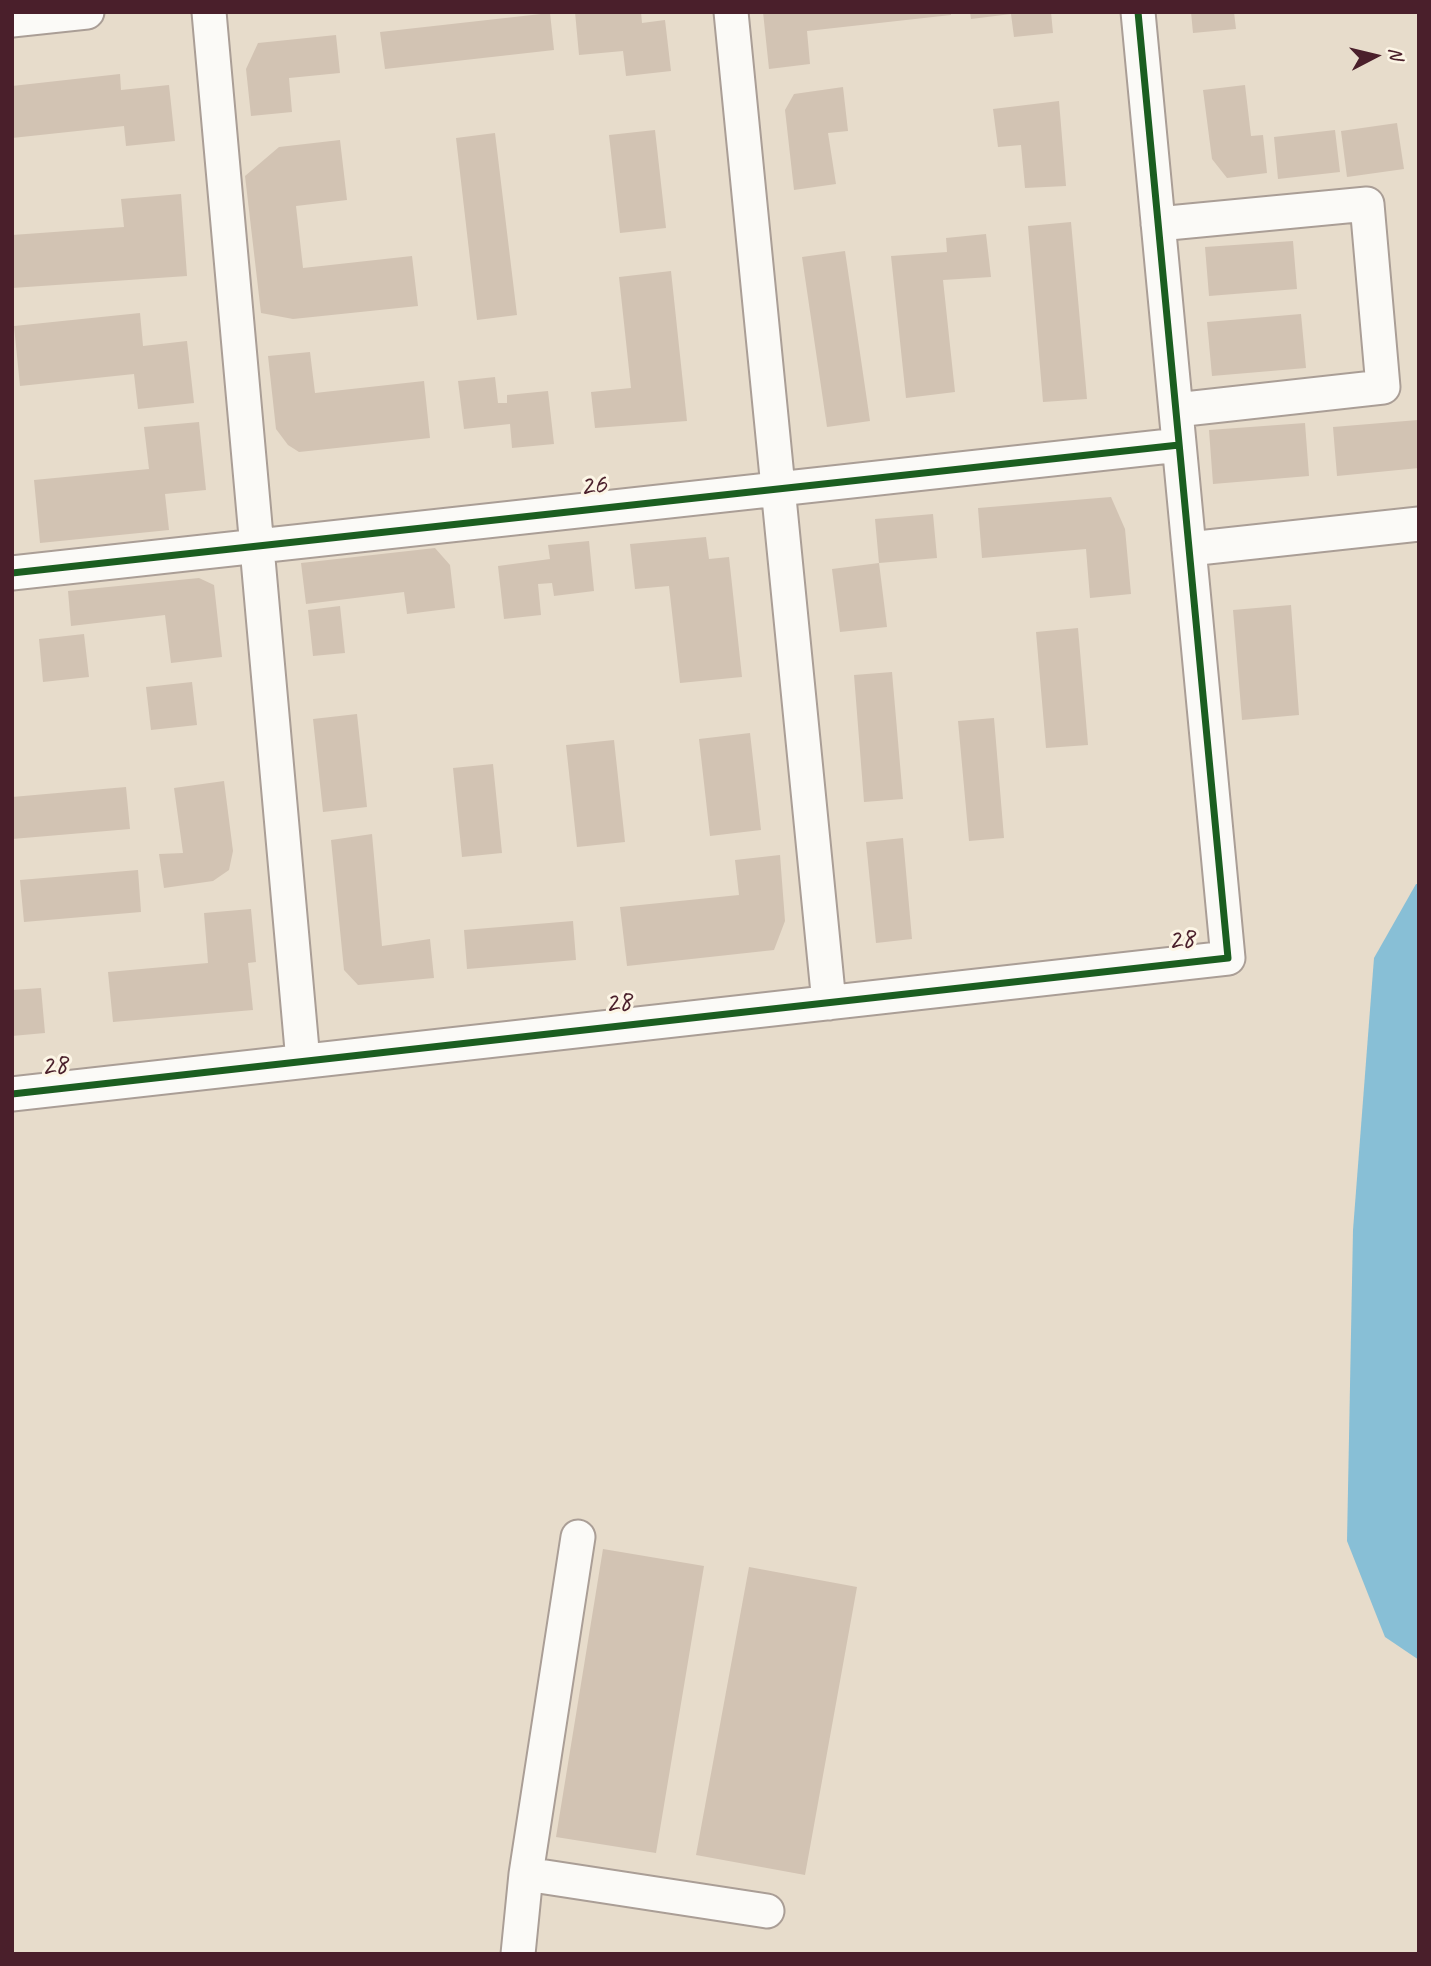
<!DOCTYPE html>
<style>
body{margin:0}
#map{position:relative;width:1431px;height:1966px;overflow:hidden;background:#e7dccb;font-family:Caveat,sans-serif}
canvas{display:block}
.frame{position:absolute;inset:0;border:14px solid #4a1f2b;pointer-events:none}
.north{position:absolute;left:1340px;top:21px;width:70px;height:70px;-webkit-text-stroke:5px #fcf5e5;paint-order:stroke;rotate:83deg;font-size:19px;font-weight:700;line-height:28px;text-align:center;color:#4a1f2b}
.north::after{content:'';display:block;margin:auto;width:24px;height:32px;background:#4a1f2b;clip-path:polygon(50% 0,100% 100%,50% 72%,0 100%)}
</style>
<div id="map">
<canvas width="1431" height="1966"></canvas>
<div class="frame"></div>
<div class="north">N</div>
</div>
<script>
const ctx = document.querySelector('canvas').getContext('2d');
ctx.lineJoin = 'round';
function fillPath(path, color) {
  ctx.fillStyle = color;
  ctx.fill(path, 'evenodd');
}
function toPath(rows) {
  const path = new Path2D();
  for (const r of rows) {
    path.moveTo(r[0], r[1]);
    for (let i = 2; i < r.length; i += 2) path.lineTo(r[i], r[i + 1]);
  }
  return path;
}
function strokePath(path, color, width, dash) {
  ctx.strokeStyle = color;
  ctx.lineWidth = width;
  ctx.lineCap = dash ? 'butt' : 'round';
  ctx.setLineDash(dash || []);
  ctx.stroke(path);
}
function label(font, color, halo, rows, align = 'center') {
  ctx.font = font + ' Caveat,sans-serif';
  ctx.lineWidth = 6;
  ctx.setLineDash([]);
  ctx.textBaseline = 'middle';
  ctx.strokeStyle = halo;
  ctx.fillStyle = color;
  for (const [text, x, y, turn = 0] of rows) {
    ctx.save();
    ctx.translate(x, y);
    ctx.rotate((+turn || 0) * Math.PI / 180);
    ctx.textAlign = isNaN(turn) ? turn : align;
    if (halo) ctx.strokeText(text, 0, 0);
    ctx.fillText(text, 0, 0);
    ctx.restore();
  }
}
const water = toPath([
 [1416,884,1419,884,1419,1660,1385,1637,1347,1541,1353,1230,1374,958]
]);
const building = toPath([
 [575,12,641,12,642,23,665,20,671,71,626,76,623,51,579,55],
 [763,12,951,12,951,15,807,31,810,64,769,69],
 [970,12,1051,12,1053,33,1014,37,1011,14,971,19],
 [1191,12,1234,12,1236,29,1193,33],
 [550,13,554,50,385,69,380,32],
 [336,35,340,73,289,78,292,112,251,116,246,69,258,43],
 [120,74,121,90,169,85,175,141,126,146,124,126,12,138,12,86],
 [1245,85,1251,136,1263,135,1267,173,1227,178,1212,159,1203,90],
 [843,87,848,131,828,133,836,184,794,190,785,110,794,94],
 [1059,101,1066,186,1025,188,1021,145,998,147,993,109],
 [1397,123,1404,169,1347,177,1341,131],
 [655,130,666,228,620,233,609,135],
 [1335,130,1340,172,1278,179,1274,137],
 [495,133,517,315,477,320,456,138],
 [340,140,347,200,296,206,303,268,412,256,418,306,293,319,261,313,245,176,279,147],
 [181,194,187,276,12,288,12,235,124,227,121,199],
 [1071,222,1087,399,1043,402,1028,226],
 [986,234,991,277,943,280,955,392,906,398,891,256,947,252,946,238],
 [1293,241,1297,289,1209,296,1205,247],
 [845,251,870,421,827,427,802,257],
 [671,271,687,421,595,428,591,392,631,388,619,277],
 [140,313,143,346,187,341,194,403,138,409,134,374,20,386,14,326],
 [1301,314,1306,368,1212,376,1207,322],
 [310,352,315,393,424,381,430,438,299,452,288,445,276,429,268,356],
 [495,377,498,403,507,403,507,395,548,391,554,444,512,448,510,424,464,429,458,381],
 [1418,420,1419,468,1337,476,1333,427],
 [199,422,206,490,165,494,169,530,40,543,34,480,149,469,144,427],
 [1305,423,1309,476,1213,484,1209,430],
 [1111,497,1125,529,1131,594,1090,598,1086,549,982,558,978,508],
 [933,514,937,558,879,563,875,519],
 [706,537,709,559,729,557,742,677,680,683,669,586,635,589,630,544],
 [589,541,594,591,554,596,552,583,538,584,541,615,504,619,498,566,550,559,548,545],
 [435,548,450,565,455,608,407,614,404,592,306,604,301,563],
 [879,563,887,627,840,632,832,569],
 [199,578,214,585,222,657,171,663,165,615,71,626,68,591],
 [1291,605,1299,715,1242,720,1233,610],
 [340,606,345,653,313,656,308,610],
 [1078,628,1088,745,1046,748,1036,632],
 [84,634,89,677,43,682,39,639],
 [892,672,903,799,864,802,854,675],
 [192,682,197,725,151,730,146,687],
 [357,714,367,807,323,812,313,719],
 [994,718,1004,838,969,841,958,721],
 [750,733,761,830,710,836,699,739],
 [614,740,625,842,577,847,566,745],
 [493,764,502,853,462,857,453,768],
 [224,781,233,851,229,870,213,881,164,888,159,854,183,853,174,788],
 [126,787,130,829,12,839,12,797],
 [372,834,382,946,430,939,434,978,358,985,344,970,331,840],
 [903,838,912,939,876,943,866,842],
 [780,855,785,921,774,950,627,966,620,907,739,895,735,860],
 [138,870,141,912,24,922,20,880],
 [251,909,256,962,248,963,253,1010,113,1022,108,972,208,963,204,913],
 [573,921,576,960,467,969,464,930],
 [41,988,45,1033,12,1036,12,990],
 [603,1549,704,1566,656,1853,556,1837],
 [749,1567,857,1587,805,1875,696,1855]
]);
const minor = toPath([
 [209,12,303,1061],
 [731,12,829,1003],
 [12,20,87,12],
 [1158,224,1367,204,1383,387,1176,410],
 [1189,549,1419,524],
 [12,573,1179,445],
 [12,1094,1228,958,1138,12],
 [526,1874,578,1537],
 [518,1954,526,1874,767,1911]
]);
const cycleway = toPath([
 [12,573,1179,445],
 [12,1094,1228,958,1138,12]
]);
const streetNames = [
 ["26",593,486,-6],
 ["28",1181,940,-6],
 ["28",618,1003,-6],
 ["28",54,1066,-6]
];
fillPath(water, '#88bfd6');
fillPath(building, '#d2c3b3');
strokePath(minor, '#aa9e96', 37);
strokePath(minor, '#fbfaf7', 33);
strokePath(cycleway, '#1b5e20', 7);
label('30px', '#4a1f2b', '#fcf5e5', streetNames);
</script>
